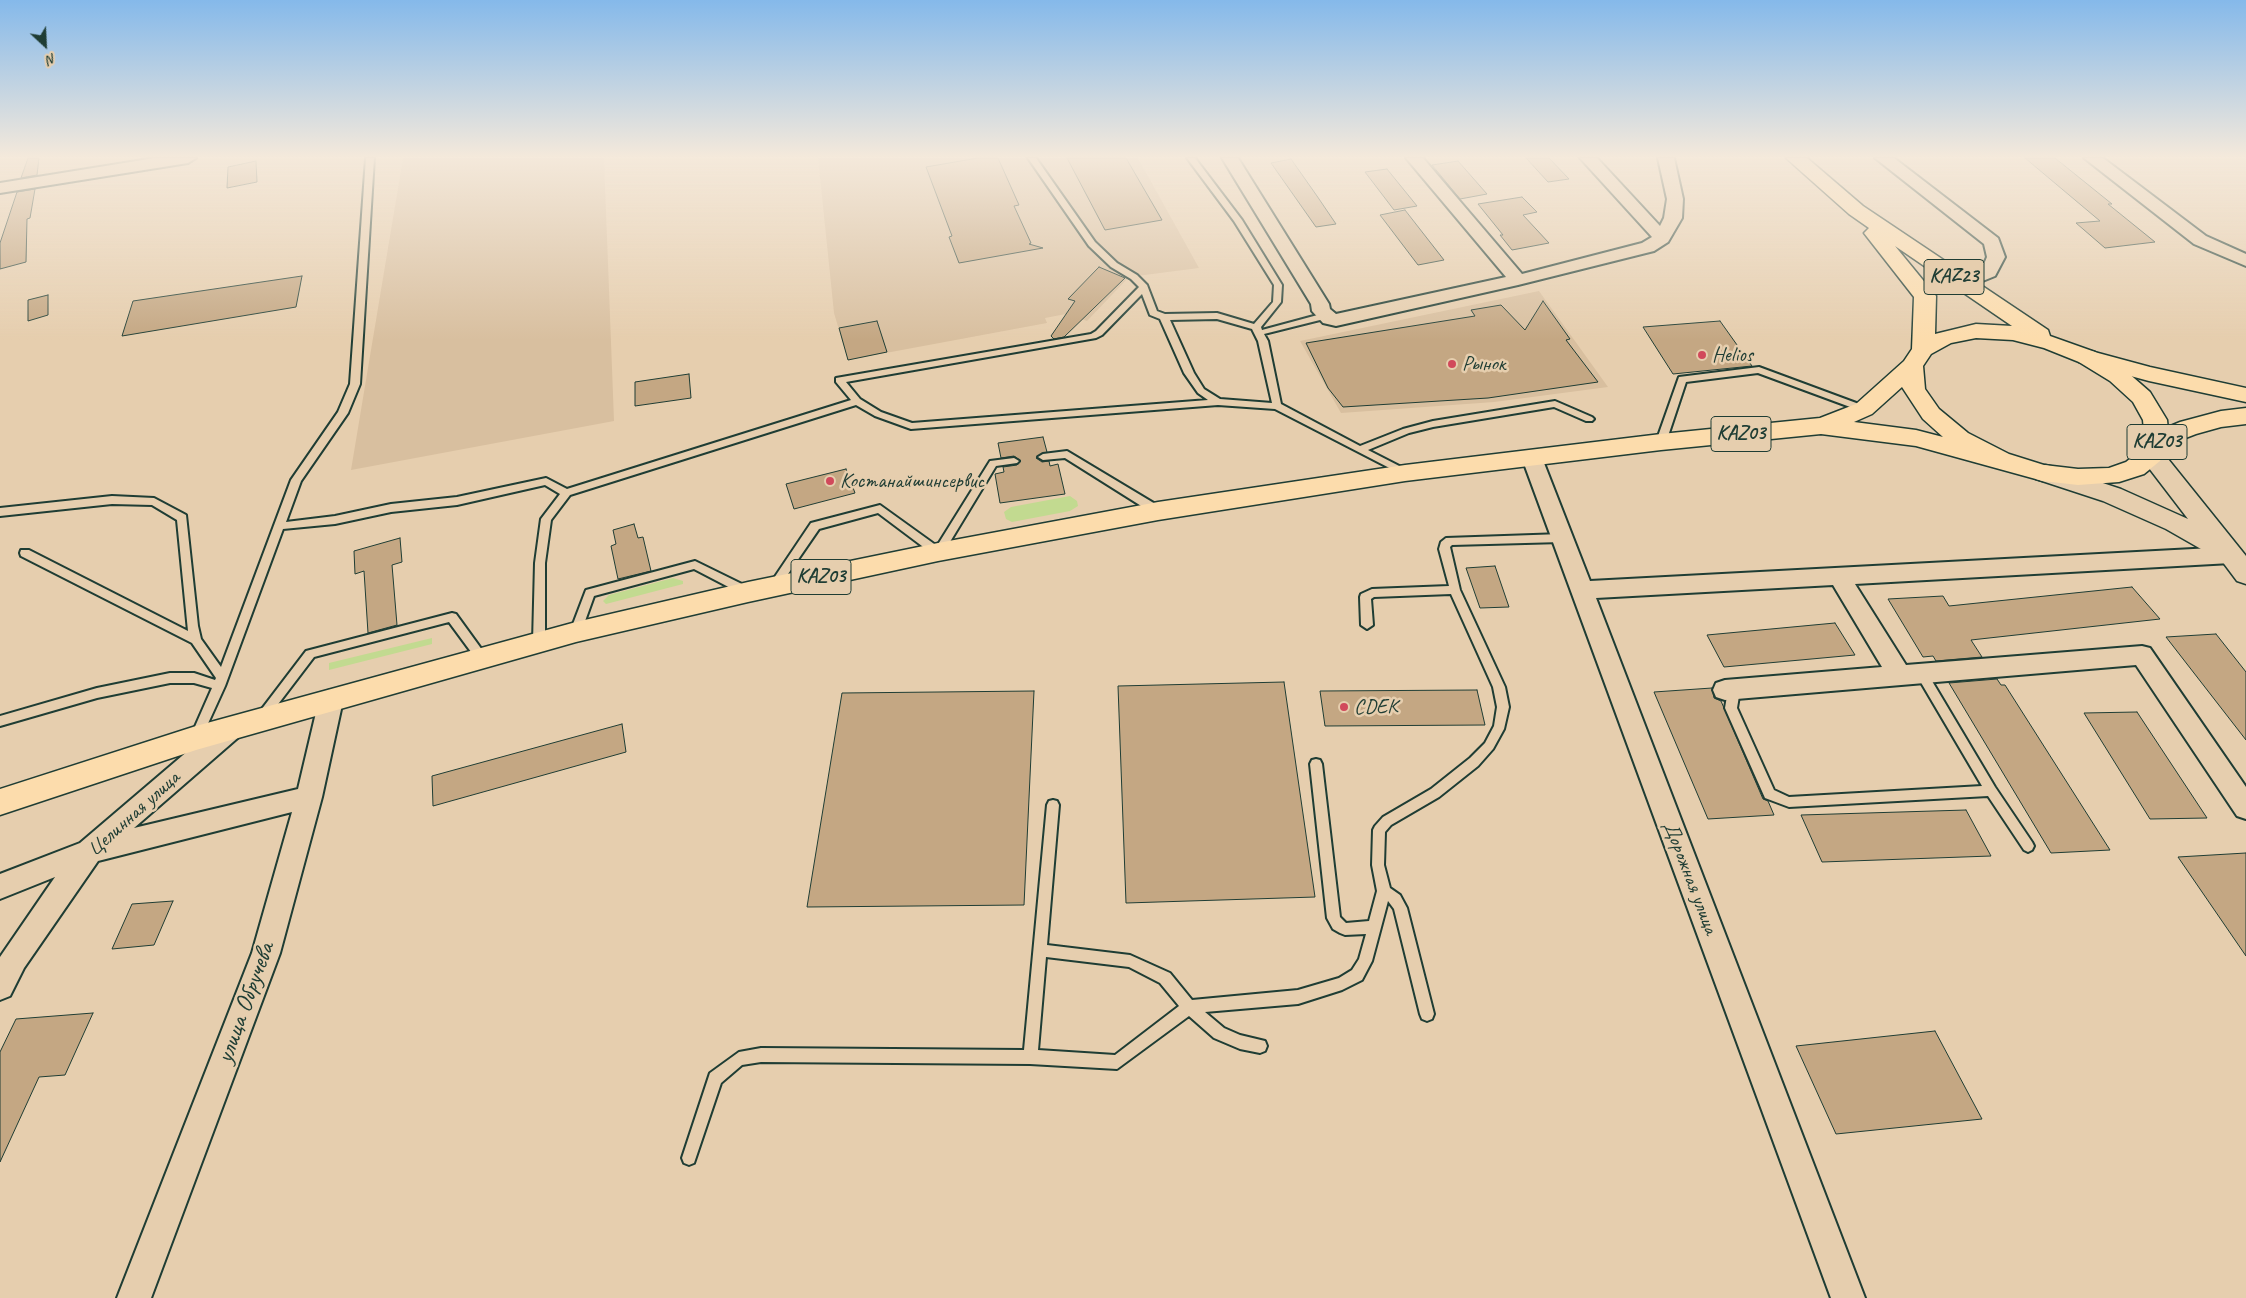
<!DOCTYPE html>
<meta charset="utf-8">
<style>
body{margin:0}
#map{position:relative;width:2246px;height:1298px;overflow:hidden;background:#e6ceae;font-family:Caveat,sans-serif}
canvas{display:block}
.north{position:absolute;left:20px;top:20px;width:50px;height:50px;-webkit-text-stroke:4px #e6ceae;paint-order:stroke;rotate:155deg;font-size:14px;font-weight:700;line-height:20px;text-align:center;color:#1f3d34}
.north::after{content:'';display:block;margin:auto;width:18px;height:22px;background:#1f3d34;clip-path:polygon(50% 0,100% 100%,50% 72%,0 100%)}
</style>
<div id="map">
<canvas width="2246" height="1298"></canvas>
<div class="north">N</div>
</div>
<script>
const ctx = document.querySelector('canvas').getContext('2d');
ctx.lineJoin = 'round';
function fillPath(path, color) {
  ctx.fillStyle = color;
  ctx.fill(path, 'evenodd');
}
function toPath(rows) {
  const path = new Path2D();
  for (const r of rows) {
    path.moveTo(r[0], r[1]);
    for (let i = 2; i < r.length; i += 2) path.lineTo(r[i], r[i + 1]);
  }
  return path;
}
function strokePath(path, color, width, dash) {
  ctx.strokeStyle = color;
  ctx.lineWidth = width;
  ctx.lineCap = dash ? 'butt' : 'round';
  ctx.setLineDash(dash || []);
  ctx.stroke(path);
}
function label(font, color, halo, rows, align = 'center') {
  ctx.font = font + ' Caveat,sans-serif';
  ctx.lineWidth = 5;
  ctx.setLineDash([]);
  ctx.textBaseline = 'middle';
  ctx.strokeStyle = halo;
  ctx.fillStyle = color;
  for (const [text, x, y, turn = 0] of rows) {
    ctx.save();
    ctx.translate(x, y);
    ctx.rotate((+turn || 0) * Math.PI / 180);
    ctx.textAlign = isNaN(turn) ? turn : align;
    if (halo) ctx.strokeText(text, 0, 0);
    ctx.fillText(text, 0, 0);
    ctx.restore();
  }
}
const built = toPath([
 [403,158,604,158,614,421,351,470],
 [818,158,1138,158,1199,268,1129,277,1087,321,1066,314,1045,318,1047,323,848,360,834,313],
 [1539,291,1608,387,1494,402,1341,413,1300,341]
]);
const green = toPath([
 [1070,496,1077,501,1078,506,1070,511,1012,522,1006,519,1004,512,1011,507],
 [673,578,683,581,683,584,606,604,603,601,609,595],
 [432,638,432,644,329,670,329,663]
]);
const building = toPath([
 [28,158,39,158,37,175,21,178,28,158],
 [978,158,998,158,1019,205,1014,206,1031,243,1029,244,1043,248,959,263,949,237,952,236,926,167,978,158],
 [1067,158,1126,158,1162,220,1105,230,1067,158],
 [1526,158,1549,158,1569,179,1548,182,1526,158],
 [2025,158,2055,158,2112,204,2108,204,2155,242,2105,248,2076,223,2100,221,2025,158],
 [1291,159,1317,196,1336,224,1316,227,1271,163,1291,159],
 [256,161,257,182,227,188,228,167,256,161],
 [1458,161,1487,194,1460,199,1432,165,1458,161],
 [1387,169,1417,206,1394,210,1365,172,1387,169],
 [35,189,30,218,27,219,26,262,0,269,0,243,17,192,35,189],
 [1522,197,1537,212,1523,215,1549,243,1512,250,1500,235,1503,235,1478,204,1522,197],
 [1405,210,1444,260,1418,265,1380,215,1405,210],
 [1099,267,1125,278,1064,337,1054,339,1051,336,1075,301,1068,299,1099,267],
 [302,276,296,307,122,336,133,301,302,276],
 [48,295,48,315,28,321,28,300,48,295],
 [1543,301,1570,339,1566,340,1598,382,1488,398,1343,407,1328,388,1306,343,1475,316,1471,310,1501,305,1525,330,1543,301],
 [877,321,887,352,848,360,839,328,877,321],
 [1720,321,1752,366,1673,374,1643,327,1720,321],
 [689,374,691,398,635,406,635,382,689,374],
 [1043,437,1047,452,1036,458,1042,462,1049,461,1050,466,1058,464,1065,494,1000,503,995,474,1004,472,1003,467,1017,465,1021,461,1014,456,1001,458,998,443,1043,437],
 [846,469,855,493,794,509,786,484,846,469],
 [634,524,638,538,643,537,651,571,618,579,611,546,616,544,613,530,634,524],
 [400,538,402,562,392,565,397,625,368,633,364,571,355,574,354,551,400,538],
 [1495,566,1509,607,1480,608,1466,568,1495,566],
 [2132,587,2160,619,1971,640,1982,657,1936,661,1933,656,1923,657,1888,599,1943,596,1949,606,2132,587],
 [1835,623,1855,655,1724,667,1707,635,1835,623],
 [2216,634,2246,672,2246,740,2166,637,2216,634],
 [1997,679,2001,685,2005,685,2110,850,2051,853,1949,683,1997,679],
 [1284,682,1315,897,1126,903,1118,686,1284,682],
 [1712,688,1714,698,1721,701,1763,799,1768,801,1774,815,1708,819,1654,692,1712,688],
 [1477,690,1485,725,1325,726,1320,691,1477,690],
 [1034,691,1024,905,807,907,842,693,1034,691],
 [2137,712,2207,818,2150,819,2084,713,2137,712],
 [622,724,626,752,433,806,432,776,622,724],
 [1966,810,1991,856,1822,862,1801,815,1966,810],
 [2246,853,2246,956,2178,857,2246,853],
 [173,901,154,945,112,949,132,904,173,901],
 [93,1013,65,1075,39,1077,0,1162,0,1052,16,1019,93,1013],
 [1935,1031,1982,1119,1836,1134,1796,1046,1935,1031]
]);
const lane = toPath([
 [366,158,374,158,360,384,348,413,301,481,286,522,335,516,391,504,457,497,546,478,567,489,851,400,836,382,836,378,1091,334,1096,331,1139,287,1131,279,1111,267,1089,246,1028,158,1036,158,1095,242,1117,263,1137,275,1147,285,1157,311,1165,314,1217,313,1254,324,1273,302,1274,285,1234,221,1187,158,1195,158,1242,220,1282,285,1281,302,1261,327,1262,330,1325,313,1329,316,1328,318,1264,334,1268,341,1281,404,1360,446,1403,429,1433,421,1555,401,1592,417,1594,419,1592,421,1586,421,1554,407,1433,427,1409,433,1368,450,1409,471,1410,473,1405,476,1275,409,1218,405,911,429,875,416,856,405,570,495,551,520,545,563,545,642,543,645,539,646,535,645,533,642,535,563,541,519,560,494,545,485,457,505,391,512,335,524,283,529,225,686,200,741,196,743,192,741,190,738,212,688,194,683,170,683,97,698,0,726,0,716,97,688,170,673,194,673,215,680,216,678,192,643,21,556,20,553,21,550,29,550,188,631,177,520,152,505,112,504,0,516,0,508,112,496,154,498,186,515,198,626,201,639,221,667,291,480,338,412,350,384,366,158],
 [1142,294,1150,315,1160,319,1184,373,1198,393,1208,400,912,423,881,412,860,399,846,382,1096,338,1102,335,1142,294],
 [1217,319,1252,329,1258,341,1272,403,1220,399,1204,389,1194,373,1170,320,1217,319],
 [1759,367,1867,407,1869,409,1864,412,1861,411,1758,373,1686,382,1666,442,1661,445,1658,444,1656,442,1679,377,1759,367],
 [1067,451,1162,508,1163,511,1162,514,1154,514,1065,458,1043,460,1038,457,1043,454,1067,451],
 [1014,458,1019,461,1017,463,996,466,942,555,934,555,878,513,819,529,777,590,769,590,768,587,811,523,880,505,937,546,990,461,1014,458],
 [1562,534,1567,538,1562,542,1452,545,1450,547,1460,590,1505,687,1509,707,1504,729,1493,749,1478,766,1439,797,1391,825,1385,832,1384,865,1390,888,1400,895,1407,908,1434,1014,1432,1019,1427,1021,1422,1019,1420,1014,1394,909,1388,901,1372,961,1362,980,1342,990,1298,1004,1205,1012,1224,1028,1240,1035,1265,1041,1267,1046,1265,1051,1260,1053,1240,1049,1214,1038,1189,1016,1117,1069,1030,1064,761,1062,742,1065,721,1083,694,1163,689,1165,684,1163,682,1158,710,1073,739,1052,761,1048,1024,1050,1047,805,1049,801,1053,800,1057,801,1059,805,1047,945,1130,955,1170,973,1192,1000,1298,990,1339,978,1352,970,1359,959,1366,934,1345,935,1340,933,1333,929,1327,918,1310,764,1312,760,1316,759,1320,760,1322,764,1340,917,1346,923,1369,921,1377,891,1372,865,1373,830,1375,826,1383,817,1431,789,1470,758,1485,743,1494,726,1497,707,1493,687,1451,594,1374,597,1371,599,1373,625,1367,629,1361,625,1360,597,1361,594,1372,589,1449,586,1439,549,1441,542,1446,538,1562,534],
 [1046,957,1129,967,1160,983,1179,1006,1115,1055,1038,1050,1046,957],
 [695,561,750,588,751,591,750,594,742,594,694,569,594,596,580,635,572,635,570,632,586,590,695,561],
 [452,613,456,614,485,654,487,657,485,660,477,660,449,622,314,657,266,720,258,720,256,717,258,714,306,651,452,613],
 [1922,669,1926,671,1995,787,2032,842,2034,846,2032,850,2028,852,2024,850,1988,796,1789,807,1765,798,1725,708,1728,690,1730,687,1734,685,1738,687,1740,690,1737,708,1774,790,1789,797,1982,786,1916,674,1918,671,1922,669]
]);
const street = toPath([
 [155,158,196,158,188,163,0,193,0,183,155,158],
 [1222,158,1238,158,1329,304,1330,309,1336,314,1506,277,1406,158,1423,158,1522,274,1642,243,1652,237,1580,158,1597,158,1660,226,1664,218,1667,199,1658,158,1674,158,1683,199,1682,218,1668,242,1654,251,1518,285,1336,326,1323,323,1312,311,1311,304,1222,158],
 [1875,158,1894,158,1998,238,2005,257,1995,276,1968,287,1956,287,1953,283,1956,279,1982,269,1987,257,1984,244,1875,158],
 [2084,158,2103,158,2206,236,2246,254,2246,266,2194,244,2084,158],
 [1532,451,1539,453,1542,458,1590,581,2231,547,2239,549,2242,555,2239,561,2231,563,1855,584,1906,665,2142,646,2150,648,2246,787,2246,819,2237,816,2136,665,1725,700,1716,697,1713,690,1716,683,1725,680,1882,667,1833,585,1596,598,1865,1298,1831,1298,1522,458,1525,453,1532,451],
 [331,690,340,693,343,700,322,797,280,953,151,1298,117,1298,252,953,292,812,98,861,24,968,10,996,0,1000,0,957,55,877,0,899,0,874,80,843,223,721,232,718,241,721,244,728,241,735,134,828,298,789,319,700,322,693,331,690]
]);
const secondary = toPath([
 [2151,447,2160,449,2246,556,2246,584,2237,581,2222,561,2166,529,2103,501,2036,479,2033,473,2036,467,2045,465,2054,467,2121,489,2188,519,2139,455,2142,449,2151,447]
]);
const primary = toPath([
 [2087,350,2150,367,2246,388,2246,402,2149,381,2079,362,2076,357,2079,352,2087,350],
 [2246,408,2246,424,2221,427,2196,434,2157,449,2149,447,2145,441,2149,435,2180,422,2221,411,2246,408]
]);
const highway = toPath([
 [1786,158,1807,158,1863,206,2048,330,2050,336,2095,352,2126,371,2150,392,2167,420,2169,441,2160,461,2144,474,2119,482,2078,485,2043,481,1916,446,1821,434,1661,450,1405,481,1158,520,938,561,748,602,576,642,196,750,0,815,0,789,196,726,576,622,748,582,938,543,1158,502,1405,465,1661,434,1820,418,1856,404,1904,361,1912,349,1914,297,1864,233,1869,228,1849,214,1786,158],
 [1895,246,2012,326,1976,324,1935,334,1936,296,1895,246],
 [1976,338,2013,340,2044,348,2079,362,2110,381,2133,402,2143,420,2145,441,2141,450,2126,462,2109,468,2078,469,2044,465,2009,454,1968,433,1939,409,1925,389,1923,366,1931,354,1951,343,1976,338],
 [1902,387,1923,419,1943,437,1916,430,1854,422,1872,414,1902,387]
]);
const markers = [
 [1702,355,5,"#d1495b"],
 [1452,364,5,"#d1495b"],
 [830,481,5,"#d1495b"],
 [1344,707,5,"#d1495b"]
];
const shields = [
 [1954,277,60],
 [1741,434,60],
 [2157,442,60],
 [821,577,60]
];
const shieldNames = [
 ["KAZ23",1954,277],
 ["KАZ03",1741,434],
 ["KАZ03",2157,442],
 ["KАZ03",821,577]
];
const poiNames = [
 ["Helios",1712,355],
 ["Рынок",1462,364],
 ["Костанайшинсервис",840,481],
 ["CDEK",1354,707]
];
const streetNames = [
 ["Целинная улица",134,814,-42],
 ["Дорожная улица",1690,878,69]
];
const nearStreetnames = [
 ["улица Обручева",246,1003,-70]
];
fillPath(built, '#d8bf9f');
fillPath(green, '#c2da90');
fillPath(building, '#c4a783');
strokePath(building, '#1f3d34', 1);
strokePath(lane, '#1f3d34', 4);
strokePath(street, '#1f3d34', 4);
strokePath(secondary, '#1f3d34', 3);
strokePath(primary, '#1f3d34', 3);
strokePath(highway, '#1f3d34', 3);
fillPath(lane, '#e6ceae');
fillPath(street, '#e6ceae');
fillPath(secondary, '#e6ceae');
fillPath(primary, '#fcdcac');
fillPath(highway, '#fcdcac');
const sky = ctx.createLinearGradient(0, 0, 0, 340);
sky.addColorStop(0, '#85b9ea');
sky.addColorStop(0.46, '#f4e9db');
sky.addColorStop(1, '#f4e9db00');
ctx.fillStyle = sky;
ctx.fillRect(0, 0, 2246, 340);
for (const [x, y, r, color] of markers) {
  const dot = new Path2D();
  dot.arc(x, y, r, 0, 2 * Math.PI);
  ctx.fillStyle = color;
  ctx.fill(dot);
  strokePath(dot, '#e6ceae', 2);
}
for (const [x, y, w] of shields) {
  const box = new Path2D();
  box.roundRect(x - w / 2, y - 17.5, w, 35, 4);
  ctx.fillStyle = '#e6ceae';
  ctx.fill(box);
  strokePath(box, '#1f3d34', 1);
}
label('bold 20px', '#1f3d34', null, shieldNames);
label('21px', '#1f3d34', '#e6ceae', poiNames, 'left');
label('21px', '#1f3d34', '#e6ceae', streetNames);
label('25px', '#1f3d34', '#e6ceae', nearStreetnames);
</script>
